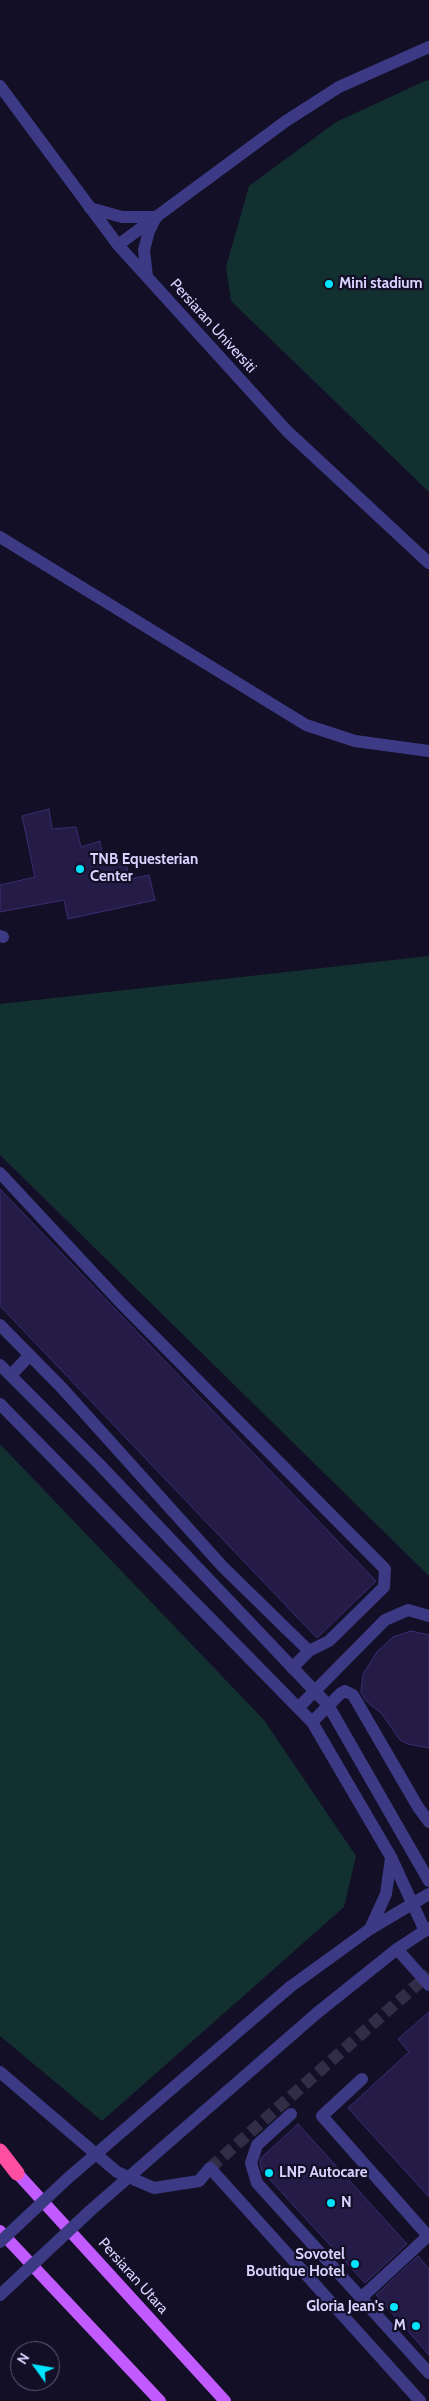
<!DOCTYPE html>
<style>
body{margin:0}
#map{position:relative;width:429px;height:2401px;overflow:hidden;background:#130f26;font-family:Cabin,sans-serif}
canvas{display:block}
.north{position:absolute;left:10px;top:2341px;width:50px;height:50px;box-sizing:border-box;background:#130f26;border:1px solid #625e7d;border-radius:50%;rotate:302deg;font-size:14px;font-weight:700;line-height:20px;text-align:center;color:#d9d4ff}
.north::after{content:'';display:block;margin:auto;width:18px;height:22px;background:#00e5ff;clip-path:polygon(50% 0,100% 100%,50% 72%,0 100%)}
</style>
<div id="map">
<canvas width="429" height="2401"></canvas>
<div class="north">N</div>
</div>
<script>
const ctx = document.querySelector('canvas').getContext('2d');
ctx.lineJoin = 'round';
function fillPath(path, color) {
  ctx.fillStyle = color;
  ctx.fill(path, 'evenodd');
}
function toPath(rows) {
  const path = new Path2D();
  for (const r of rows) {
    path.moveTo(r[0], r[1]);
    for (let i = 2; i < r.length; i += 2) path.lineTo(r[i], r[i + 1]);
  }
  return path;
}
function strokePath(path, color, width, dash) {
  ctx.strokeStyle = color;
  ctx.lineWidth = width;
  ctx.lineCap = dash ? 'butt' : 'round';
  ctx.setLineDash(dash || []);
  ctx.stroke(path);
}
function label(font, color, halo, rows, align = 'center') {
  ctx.font = font + ' Cabin,sans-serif';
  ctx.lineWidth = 4.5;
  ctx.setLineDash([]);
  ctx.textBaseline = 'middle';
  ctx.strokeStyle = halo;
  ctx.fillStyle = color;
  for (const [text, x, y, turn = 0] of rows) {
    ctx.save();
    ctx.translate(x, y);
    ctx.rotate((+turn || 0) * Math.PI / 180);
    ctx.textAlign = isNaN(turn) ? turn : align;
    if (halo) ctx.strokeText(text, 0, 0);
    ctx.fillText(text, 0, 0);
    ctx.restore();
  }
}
const green = toPath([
 [427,80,429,81,429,492,231,301,226,267,249,186,336,122],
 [429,956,429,1576,0,1155,0,1004],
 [0,1444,264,1720,356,1856,344,1907,102,2121,0,2036]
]);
const building = toPath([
 [49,809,52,829,76,827,81,847,100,841,104,863,125,860,130,879,149,875,155,900,68,919,64,900,0,912,0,885,35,877,22,816,49,809],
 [0,1189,376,1581,317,1638,0,1306,0,1189],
 [411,1631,429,1635,429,1748,408,1744,400,1740,382,1714,366,1701,361,1692,363,1674,377,1652,393,1637,411,1631],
 [429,2012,429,2197,348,2108,409,2052,398,2039,429,2012],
 [298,2124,407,2244,365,2283,262,2171,260,2163,261,2158,298,2124],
 [418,2256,429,2269,429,2355,376,2295,418,2256]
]);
const minorTunnel = toPath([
 [210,2168,429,1974]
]);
const minor = toPath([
 [0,86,118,245,287,431,429,563],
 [90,208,122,217,157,217],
 [118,245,286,121,339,87,429,47],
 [147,277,144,250,149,231,155,219],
 [0,537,306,725,355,741,429,751],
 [0,936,3,937],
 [0,1173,121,1303,385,1569,384,1587,329,1641,309,1651,292,1668],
 [0,1325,62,1388,223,1567,309,1651],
 [0,1365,100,1465,328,1705,429,1881],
 [11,1375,30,1355],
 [0,1404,312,1722,391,1857,425,1931],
 [299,1707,385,1620,408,1610,429,1616],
 [312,1722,340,1694,345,1691,353,1695,418,1807,429,1822],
 [370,1929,386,1894,391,1858],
 [397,1949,429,1985],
 [290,1987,370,1929,429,1894],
 [317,2013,397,1949,429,1928],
 [0,2072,117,2172,154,2188,199,2181,210,2168,420,2401],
 [362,2079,322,2116,429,2237],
 [291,2114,257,2145,251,2163,257,2183,429,2373],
 [361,2298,428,2236]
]);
const major = toPath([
 [17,2173,225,2401],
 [0,2231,160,2401]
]);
const highway = toPath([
 [0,2151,17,2173]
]);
const minorBridge = toPath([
 [0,2242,67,2179,290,1987],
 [0,2295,91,2210,317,2013]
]);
const markers = [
 [329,284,5,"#00e5ff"],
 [80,869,5,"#00e5ff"],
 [269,2173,5,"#00e5ff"],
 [331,2203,5,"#00e5ff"],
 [355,2264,5,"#00e5ff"],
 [394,2307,5,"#00e5ff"],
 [416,2326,5,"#00e5ff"]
];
const poiNames = [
 ["Mini stadium",339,284],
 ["TNB Equesterian",90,860],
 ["Center",90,877],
 ["LNP Autocare",279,2173],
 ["N",341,2203],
 ["Sovotel",345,2255,"right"],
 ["Boutique Hotel",345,2272,"right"],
 ["Gloria Jean's",384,2307,"right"],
 ["M",406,2326,"right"]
];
const streetNames = [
 ["Persiaran Universiti",213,326,48],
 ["Persiaran Utara",133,2276,48]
];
fillPath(green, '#12302f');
fillPath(building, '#241b47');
strokePath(building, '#3b2d73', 1);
strokePath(minorTunnel, '#312d47', 12, [12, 6]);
strokePath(minor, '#3d3a85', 12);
strokePath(major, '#c25bff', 12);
strokePath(highway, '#ff4fa3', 15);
strokePath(minorBridge, '#3d3a85', 12);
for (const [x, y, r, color] of markers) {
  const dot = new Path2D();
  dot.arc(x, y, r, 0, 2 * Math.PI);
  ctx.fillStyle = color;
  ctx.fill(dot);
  strokePath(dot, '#130f26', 2);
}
label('bold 15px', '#d9d4ff', '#130f26', poiNames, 'left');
label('15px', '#d9d4ff', '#130f26', streetNames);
</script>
